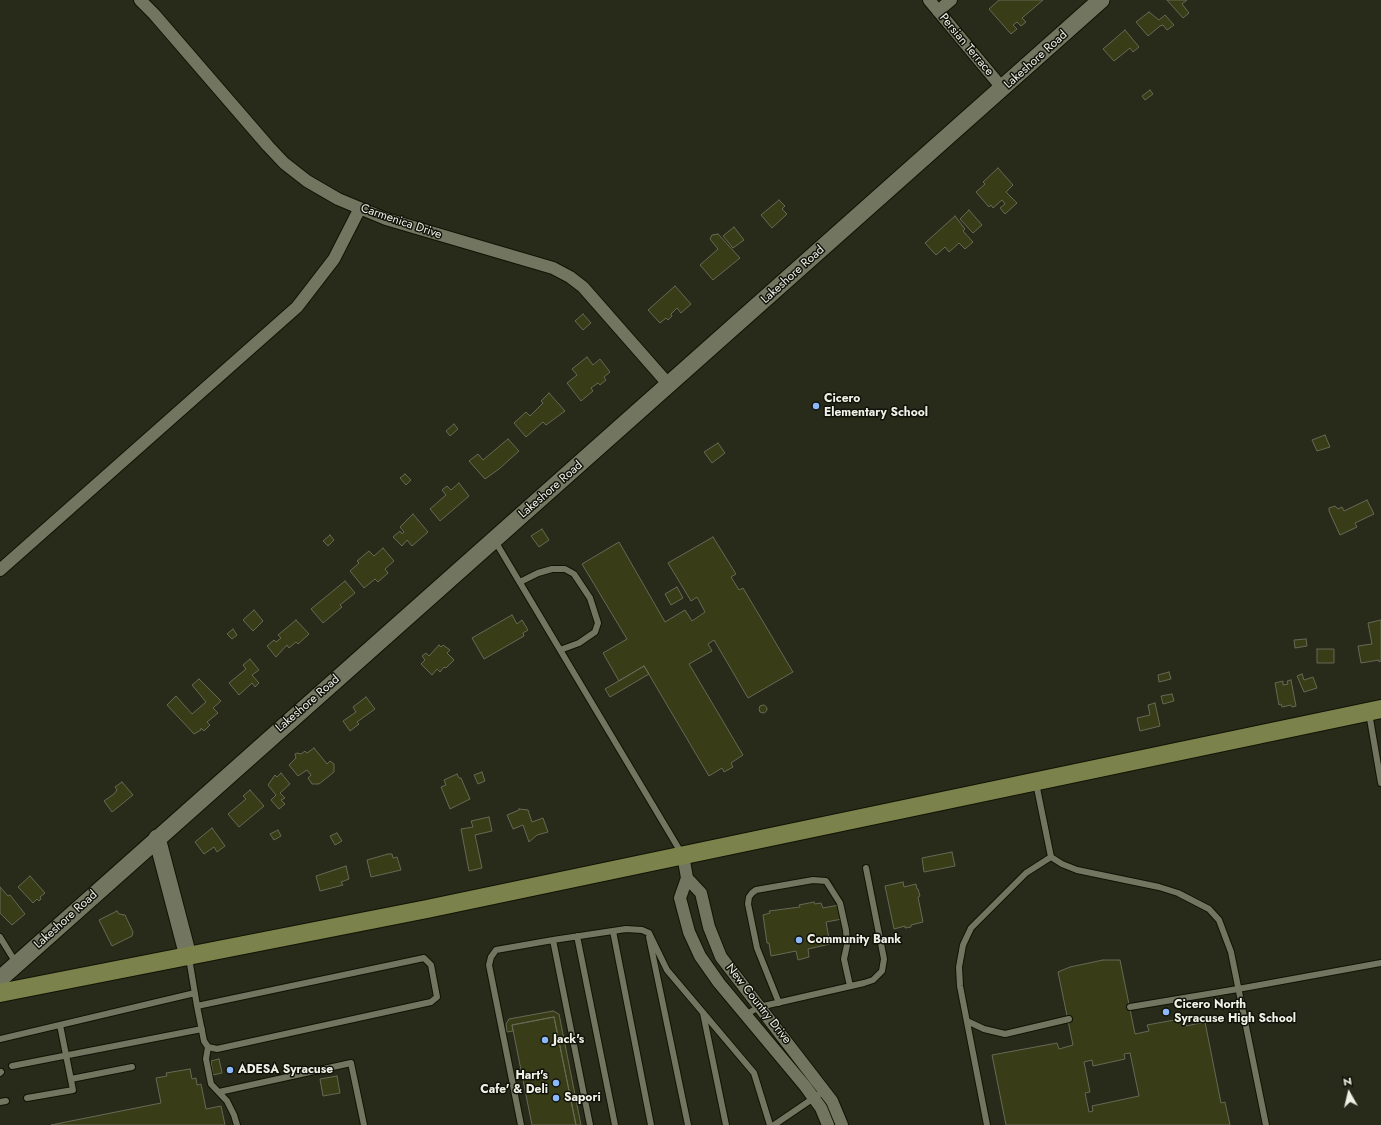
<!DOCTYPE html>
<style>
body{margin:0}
#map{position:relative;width:1381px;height:1125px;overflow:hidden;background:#282b19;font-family:Jost,sans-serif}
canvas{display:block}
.north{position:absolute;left:1329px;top:1073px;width:40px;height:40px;-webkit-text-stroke:3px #11120a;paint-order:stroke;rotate:352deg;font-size:11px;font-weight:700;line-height:16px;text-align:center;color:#eff1e6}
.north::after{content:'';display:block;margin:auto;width:14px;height:18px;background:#eff1e6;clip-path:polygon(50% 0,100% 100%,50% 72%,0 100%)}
</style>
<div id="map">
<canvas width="1381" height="1125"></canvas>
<div class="north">N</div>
</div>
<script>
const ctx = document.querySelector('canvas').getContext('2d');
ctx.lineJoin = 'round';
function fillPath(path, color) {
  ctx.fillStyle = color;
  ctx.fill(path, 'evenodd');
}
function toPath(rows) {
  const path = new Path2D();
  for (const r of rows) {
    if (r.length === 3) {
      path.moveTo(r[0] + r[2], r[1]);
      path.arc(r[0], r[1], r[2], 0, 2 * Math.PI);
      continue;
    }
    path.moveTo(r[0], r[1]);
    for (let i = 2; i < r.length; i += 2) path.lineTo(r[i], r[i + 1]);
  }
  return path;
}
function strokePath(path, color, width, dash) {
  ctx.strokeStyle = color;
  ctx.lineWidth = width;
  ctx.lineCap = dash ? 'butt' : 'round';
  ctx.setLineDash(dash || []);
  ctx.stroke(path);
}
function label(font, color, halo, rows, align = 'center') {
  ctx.font = font + ' Jost,sans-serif';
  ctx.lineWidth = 3;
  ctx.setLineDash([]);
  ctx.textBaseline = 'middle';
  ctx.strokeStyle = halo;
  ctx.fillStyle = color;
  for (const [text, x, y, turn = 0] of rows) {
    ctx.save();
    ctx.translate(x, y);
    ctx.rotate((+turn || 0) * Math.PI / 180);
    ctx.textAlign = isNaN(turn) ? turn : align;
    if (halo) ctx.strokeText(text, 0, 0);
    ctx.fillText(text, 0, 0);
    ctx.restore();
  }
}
const building = toPath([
 [999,0,1043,0,1022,18,1026,22,1021,26,1017,22,1013,25,1017,29,1011,34,989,9,999,0],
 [1167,0,1187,0,1182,4,1189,13,1183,18,1167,0],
 [1149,12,1159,20,1165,15,1174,25,1167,30,1163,25,1160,26,1148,36,1136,22,1149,12],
 [1125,30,1139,47,1133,52,1130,48,1114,61,1103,49,1125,30],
 [1150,90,1153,94,1145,100,1142,96,1150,90],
 [998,168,1013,185,1006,192,1017,203,1005,214,1000,208,1005,204,1002,200,993,208,991,205,989,207,976,192,985,184,983,182,998,168],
 [779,200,785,206,782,209,787,214,772,228,761,215,779,200],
 [969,210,982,225,973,233,960,219,969,210],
 [955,216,965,229,963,231,973,242,965,249,959,243,949,252,945,247,936,255,925,243,955,216],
 [734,227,744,240,733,248,723,236,734,227],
 [718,234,740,258,713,280,700,265,718,249,710,239,712,235,718,234],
 [675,286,691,304,681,313,677,308,671,314,672,316,668,320,666,318,660,323,648,310,675,286],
 [583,314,591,323,583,330,575,321,583,314],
 [587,357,593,365,600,359,610,372,604,377,606,380,600,385,598,383,591,388,593,391,581,401,567,383,577,375,572,369,587,357],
 [549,393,565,411,546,425,543,422,526,437,514,423,526,412,530,416,543,403,541,401,549,393],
 [454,424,458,429,450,436,446,431,454,424],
 [1325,435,1330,447,1317,451,1312,440,1325,435],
 [508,439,519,451,499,469,485,479,469,461,478,454,483,460,508,439],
 [718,443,725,453,712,463,704,452,718,443],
 [405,474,411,480,406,485,400,478,405,474],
 [459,483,469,496,440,521,430,509,446,495,442,490,447,486,451,490,459,483],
 [1367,500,1374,514,1355,523,1357,527,1340,535,1329,511,1329,508,1335,506,1338,509,1342,507,1344,511,1367,500],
 [413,514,428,532,412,546,407,540,402,546,393,537,400,531,402,534,404,532,400,527,413,514],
 [542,529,549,540,539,547,531,536,542,529],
 [330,535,334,540,328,546,323,541,330,535],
 [713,537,736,574,731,577,739,590,743,588,793,672,748,698,714,640,708,644,712,651,689,664,743,755,731,763,733,767,724,772,722,768,709,776,644,666,619,681,603,653,627,639,582,564,619,542,665,622,685,610,692,621,705,612,697,597,691,601,668,563,713,537],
 [383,548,394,561,385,569,388,573,378,582,375,579,364,588,350,571,359,563,357,561,369,551,374,556,383,548],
 [345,581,355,593,340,605,342,607,323,623,311,609,345,581],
 [677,587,683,598,671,605,665,594,677,587],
 [254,610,263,621,253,631,243,620,254,610],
 [512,615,517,624,522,620,528,630,523,633,524,636,484,659,472,638,512,615],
 [296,620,309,634,298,644,296,642,289,648,287,645,276,657,267,646,274,640,276,642,281,638,278,635,296,620],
 [1381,620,1381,661,1379,662,1379,660,1361,663,1358,646,1372,644,1368,623,1381,620],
 [233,629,237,635,232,639,227,634,233,629],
 [1306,639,1307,646,1295,648,1294,640,1306,639],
 [439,645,441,647,443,645,450,650,447,653,454,660,446,668,444,667,440,672,437,669,432,675,421,664,425,660,422,656,426,653,429,656,439,645],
 [1317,649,1334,649,1334,663,1317,663,1317,649],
 [250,659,259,670,252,675,259,683,255,687,252,683,239,695,229,683,246,669,243,665,250,659],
 [644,666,649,674,610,697,605,689,644,666],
 [1169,672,1171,679,1159,682,1158,675,1169,672],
 [1302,674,1304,680,1313,677,1317,688,1304,692,1297,676,1302,674],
 [199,679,221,701,213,708,218,713,207,722,210,725,204,731,201,728,201,730,194,734,167,705,176,696,192,714,206,702,192,685,199,679],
 [1291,680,1296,706,1292,707,1291,705,1282,707,1281,704,1279,705,1275,683,1283,681,1283,685,1288,684,1287,681,1291,680],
 [1172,694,1174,701,1163,704,1161,696,1172,694],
 [366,697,375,709,357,722,359,724,350,731,343,721,356,712,353,707,366,697],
 [1155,703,1160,726,1140,731,1137,718,1150,715,1148,705,1155,703],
 [763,709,4],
 [314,748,327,764,330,761,334,764,334,772,319,784,312,784,308,778,311,775,307,770,298,776,289,765,296,758,295,754,297,753,301,754,305,751,307,753,314,748],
 [482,772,485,781,478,784,474,775,482,772],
 [281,773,290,784,280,793,285,798,281,800,285,804,279,809,271,800,276,795,268,785,275,775,277,777,281,773],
 [457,774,459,778,461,778,470,799,450,809,441,787,446,785,444,780,457,774],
 [122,782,133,795,112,812,104,801,114,794,117,790,115,787,122,782],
 [250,790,264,806,239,827,228,814,246,799,243,796,250,790],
 [519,809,528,810,532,822,543,818,548,832,537,835,529,842,523,825,513,829,507,815,519,810,519,809],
 [489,817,492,831,475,835,482,868,469,871,461,829,473,827,471,821,489,817],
 [212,828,225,846,217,852,214,847,204,854,195,842,212,828],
 [278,830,281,836,274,840,270,834,278,830],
 [337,833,342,841,335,845,330,836,337,833],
 [952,852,955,866,924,872,922,858,952,852],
 [388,854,392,854,393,858,397,857,401,870,371,877,367,860,388,854],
 [346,866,349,879,341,882,343,885,320,891,316,876,346,866],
 [30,876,45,893,40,897,41,899,39,901,37,899,33,903,18,887,30,876],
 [903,882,904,887,916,884,917,889,918,889,920,896,918,897,923,922,911,925,911,927,905,928,905,926,894,929,885,886,903,882],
 [0,887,8,896,10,895,25,914,12,925,0,913,0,887],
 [814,902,815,904,821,903,823,908,839,905,842,919,826,922,830,944,808,949,809,957,798,960,796,951,771,956,769,943,767,943,763,915,770,913,769,911,800,907,799,905,814,902],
 [117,911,119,914,125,915,133,932,132,936,112,946,99,920,117,911],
 [1103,960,1120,960,1135,1034,1149,1031,1147,1025,1185,1018,1186,1026,1205,1022,1221,1103,1225,1102,1230,1125,1006,1125,992,1055,1057,1043,1059,1049,1073,1045,1058,972,1070,967,1103,960],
 [1130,1053,1139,1096,1092,1106,1093,1111,1089,1112,1085,1093,1090,1092,1084,1062,1092,1060,1093,1066,1125,1059,1124,1054,1130,1053],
 [553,1011,559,1014,581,1125,576,1125,554,1017,512,1025,513,1031,507,1032,506,1024,509,1019,553,1011],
 [554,1017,576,1125,532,1125,512,1025,554,1017],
 [219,1059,222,1073,213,1075,211,1061,219,1059],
 [190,1069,192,1079,196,1078,197,1085,201,1084,206,1109,221,1106,225,1125,51,1125,161,1103,156,1078,167,1076,166,1073,190,1069],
 [337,1076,340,1093,323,1096,320,1079,337,1076]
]);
const lane = toPath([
 [495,541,682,854],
 [520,582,538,573,552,569,565,569,574,574,590,598,598,623,595,632,579,643,560,650],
 [1369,713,1381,783],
 [1051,857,1062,864,1077,870,1159,887,1178,893,1209,909,1219,920,1231,952,1266,1125],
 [613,931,651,1125],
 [577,936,615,1125],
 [0,937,16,963],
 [649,937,688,1125],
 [189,958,197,1006,204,1041,208,1047,217,1049,431,1002,437,997,431,965,424,958,197,1006],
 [779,1003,757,948,748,904,749,897,752,893,756,890,813,880,826,881,840,903,846,930,847,945,844,959,850,986],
 [1130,1007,1238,989,1381,963],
 [703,1013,726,1125],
 [745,1015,759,1007,864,983,873,980,882,971,884,959,866,868],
 [967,1021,984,1029,1005,1034,1069,1019],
 [0,1039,195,993],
 [208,1047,206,1059,211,1084,227,1101,234,1115,237,1125],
 [12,1066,202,1029],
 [0,1073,1,1072],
 [71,1079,132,1067],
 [219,1092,351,1063,364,1125],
 [27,1098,73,1090,60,1025],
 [0,1102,6,1101],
 [521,1125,489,965,491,957,496,950,553,940],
 [590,1125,553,940,626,929,642,930,649,933,667,970,754,1073,770,1125],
 [774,1125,824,1091],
 [987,1125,960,986,959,967,963,945,971,928,1026,873,1051,857,1036,783]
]);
const street = toPath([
 [140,0,154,14,268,146,284,163,307,181,338,199,386,219,553,268,570,277,583,287,669,385],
 [929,0,1003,89],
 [938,11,951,0],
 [0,570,297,307,334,259,360,208],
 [683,855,687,878,680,898,689,932,700,956,719,983,805,1086,821,1108,828,1125],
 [687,878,701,893,709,927,721,957,832,1101,842,1125]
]);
const secondary = toPath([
 [157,838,188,956],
 [0,979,1101,0]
]);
const primary = toPath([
 [0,993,427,909,1381,709]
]);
const markers = [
 [816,406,4,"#8cb9fc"],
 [799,940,4,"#8cb9fc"],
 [1166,1012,4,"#8cb9fc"],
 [545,1040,4,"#8cb9fc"],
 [230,1070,4,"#8cb9fc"],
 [556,1083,4,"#8cb9fc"],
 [556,1098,4,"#8cb9fc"]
];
const streetNames = [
 ["Persian Terrace",966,45,50],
 ["Lakeshore Road",1036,60,-42],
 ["Carmenica Drive",401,222,19],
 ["Lakeshore Road",793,275,-42],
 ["Lakeshore Road",551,490,-41],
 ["Lakeshore Road",308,704,-41],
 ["Lakeshore Road",66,920,-42],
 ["New Country Drive",758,1004,52]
];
const poiNames = [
 ["Cicero",824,399],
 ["Elementary School",824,413],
 ["Community Bank",807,940],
 ["Cicero North",1174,1005],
 ["Syracuse High School",1174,1019],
 ["Jack's",553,1040],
 ["ADESA Syracuse",238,1070],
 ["Hart's",548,1076,"right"],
 ["Cafe' & Deli",548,1090,"right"],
 ["Sapori",564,1098]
];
fillPath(building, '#393d17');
strokePath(building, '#666955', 1);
strokePath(lane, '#111304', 8);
strokePath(street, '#111304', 14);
strokePath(secondary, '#111304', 19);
strokePath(primary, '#111304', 20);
strokePath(lane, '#727560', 6);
strokePath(street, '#727560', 12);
strokePath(secondary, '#727560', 17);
strokePath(primary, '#7c824b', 18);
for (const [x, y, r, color] of markers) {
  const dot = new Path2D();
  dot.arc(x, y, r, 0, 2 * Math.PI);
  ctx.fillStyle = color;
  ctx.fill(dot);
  strokePath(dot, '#11120a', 1.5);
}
label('12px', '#eff1e6', '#11120a', streetNames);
label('bold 12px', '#eff1e6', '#11120a', poiNames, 'left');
</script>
